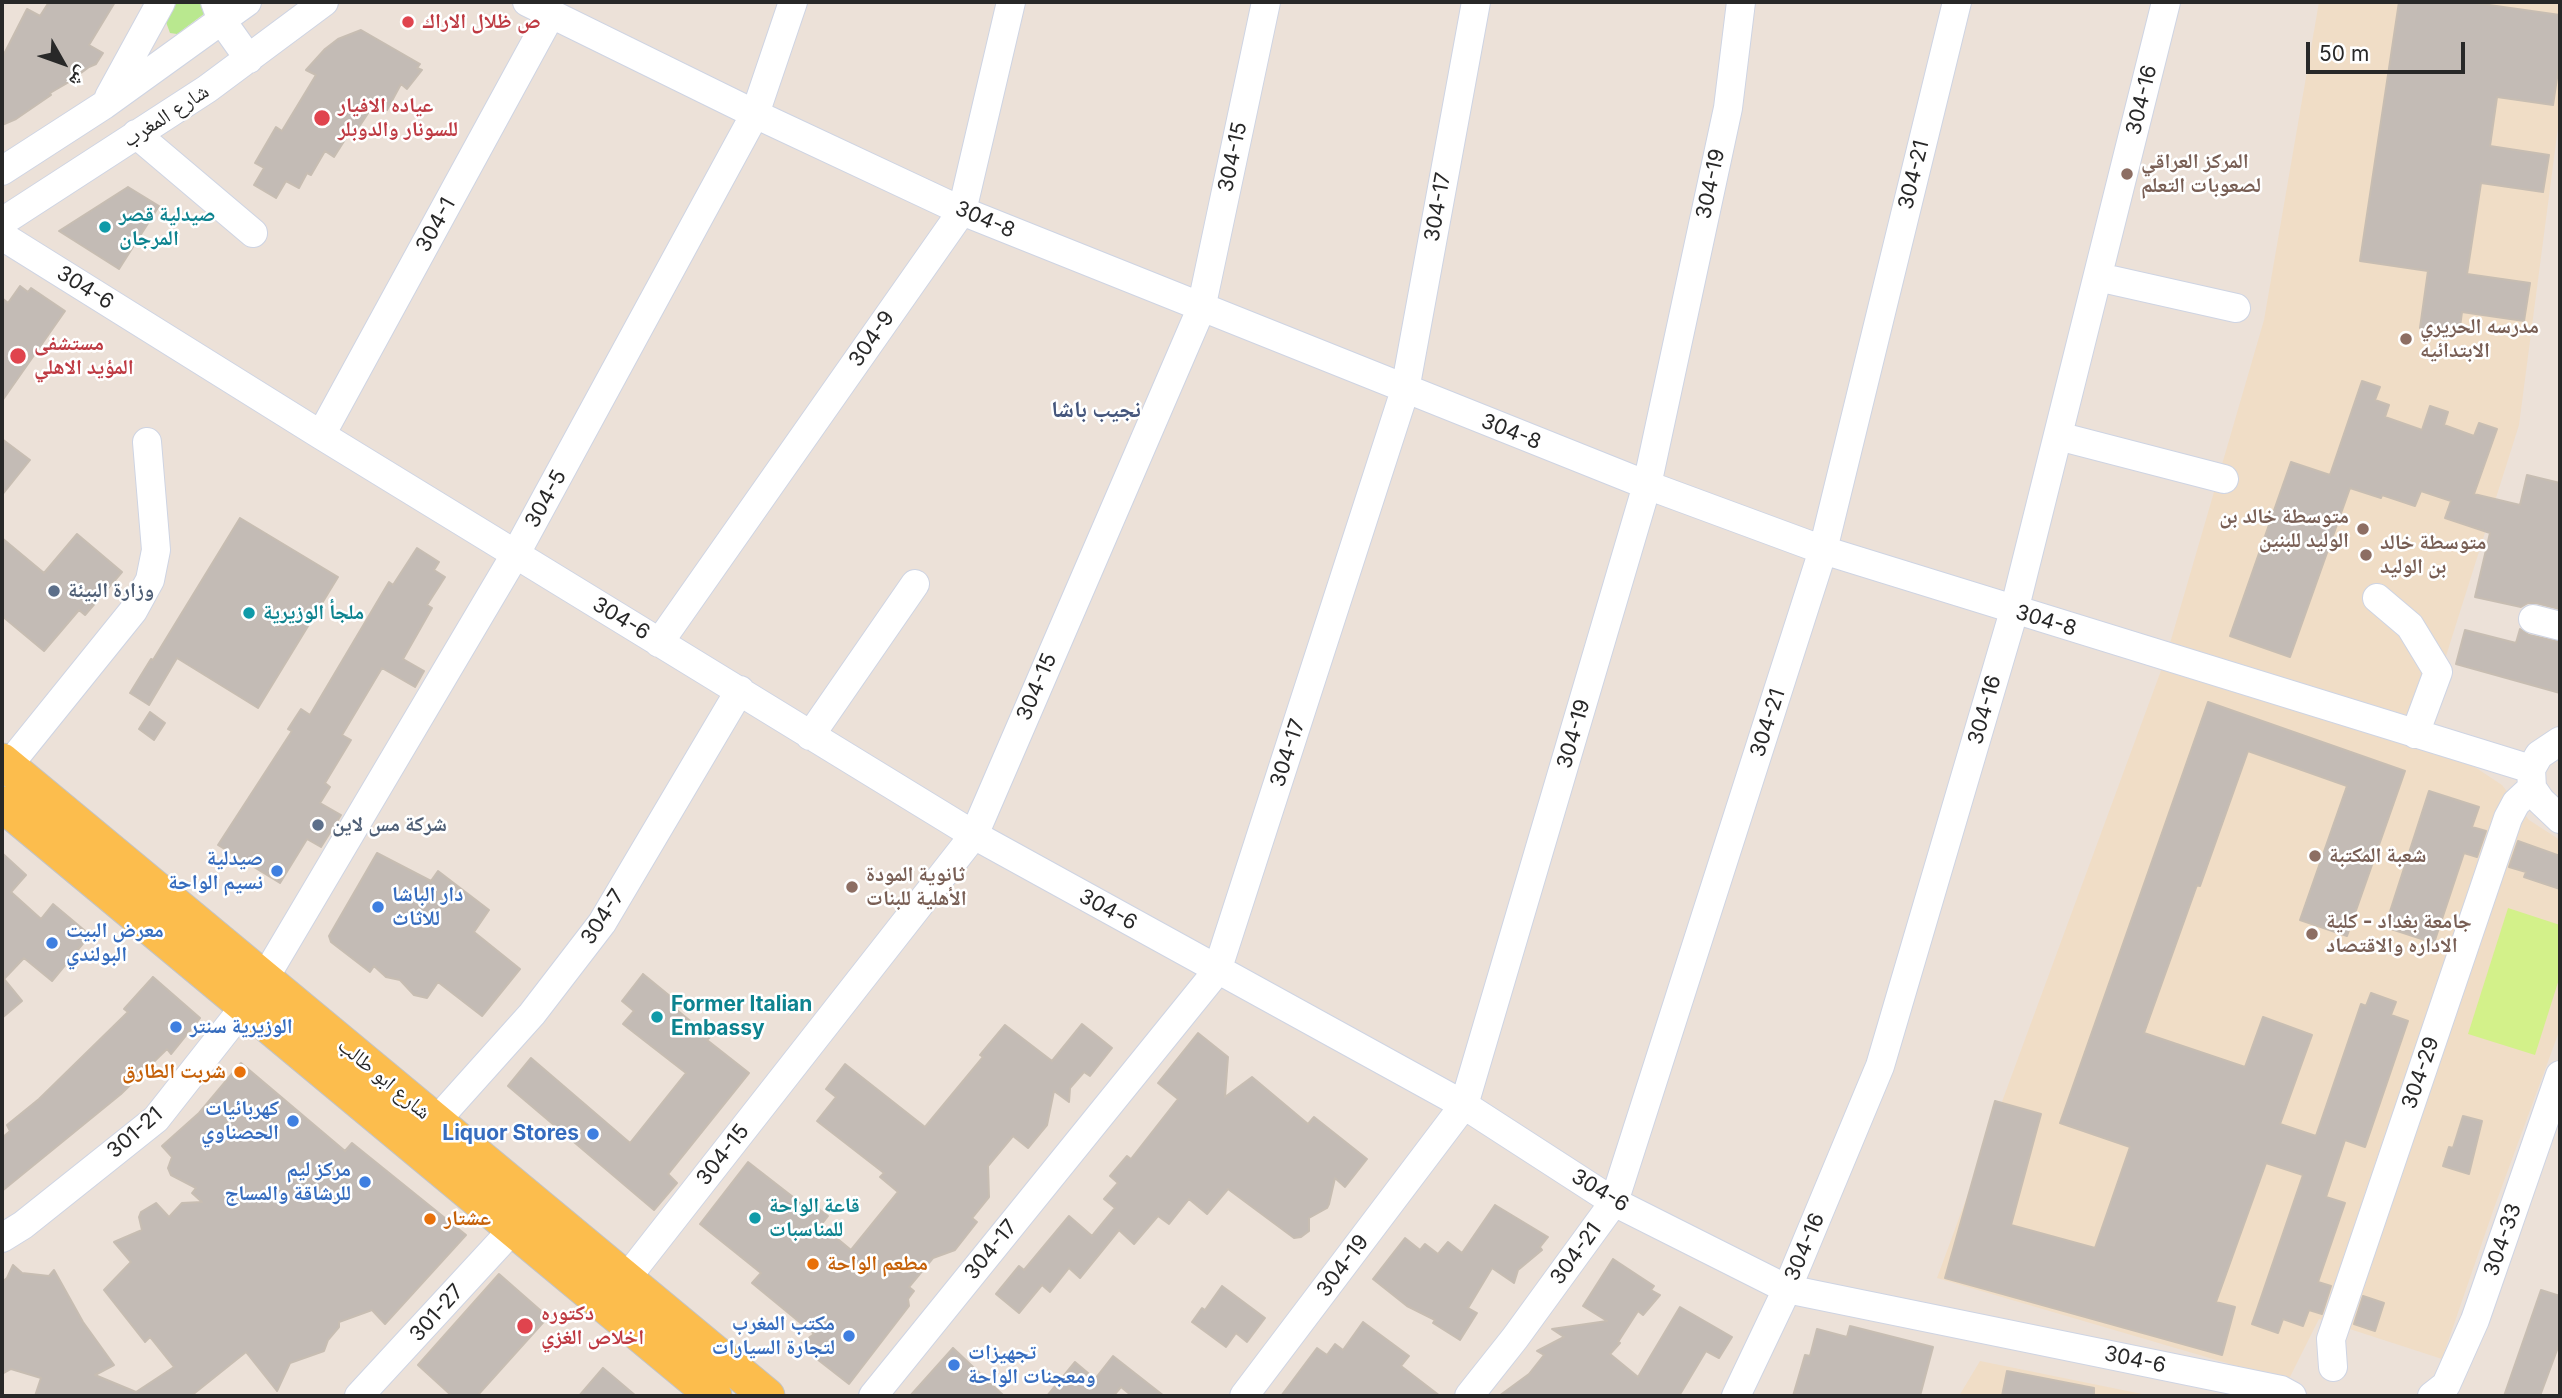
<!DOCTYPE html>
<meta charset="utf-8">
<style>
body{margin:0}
#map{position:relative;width:2562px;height:1398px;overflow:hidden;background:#ece1d8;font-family:Inter,"Noto Naskh Arabic",sans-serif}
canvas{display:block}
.frame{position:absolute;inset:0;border:4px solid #282828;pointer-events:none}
.north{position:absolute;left:28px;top:28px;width:70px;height:70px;-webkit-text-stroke:5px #fff;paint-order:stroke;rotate:130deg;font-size:19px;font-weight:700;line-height:28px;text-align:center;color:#282828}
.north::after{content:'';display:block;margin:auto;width:24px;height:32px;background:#282828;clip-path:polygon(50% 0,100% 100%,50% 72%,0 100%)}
.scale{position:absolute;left:2306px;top:42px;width:159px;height:32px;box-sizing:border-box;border:4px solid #282828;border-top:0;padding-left:9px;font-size:21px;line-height:24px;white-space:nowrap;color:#282828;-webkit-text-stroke:5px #fff;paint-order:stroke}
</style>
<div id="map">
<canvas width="2562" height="1398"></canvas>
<div class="frame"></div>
<div class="north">ش</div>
<div class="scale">50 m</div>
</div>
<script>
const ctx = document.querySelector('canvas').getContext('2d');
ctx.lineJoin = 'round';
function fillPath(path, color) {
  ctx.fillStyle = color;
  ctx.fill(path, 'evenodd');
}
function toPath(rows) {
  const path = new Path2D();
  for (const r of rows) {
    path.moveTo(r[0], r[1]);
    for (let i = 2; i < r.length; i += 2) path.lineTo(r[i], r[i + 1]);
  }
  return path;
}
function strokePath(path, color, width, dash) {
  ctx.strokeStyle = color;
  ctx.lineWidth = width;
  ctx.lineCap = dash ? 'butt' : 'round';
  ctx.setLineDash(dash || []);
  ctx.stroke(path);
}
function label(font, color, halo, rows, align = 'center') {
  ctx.font = font + ' Inter,"Noto Naskh Arabic",sans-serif';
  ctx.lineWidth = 5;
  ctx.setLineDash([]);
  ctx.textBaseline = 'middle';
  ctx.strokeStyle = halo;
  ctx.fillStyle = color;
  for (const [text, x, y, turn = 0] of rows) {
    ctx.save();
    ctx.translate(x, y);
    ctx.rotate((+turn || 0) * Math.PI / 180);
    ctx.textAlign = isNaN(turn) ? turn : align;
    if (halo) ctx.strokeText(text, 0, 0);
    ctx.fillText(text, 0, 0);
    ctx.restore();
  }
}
const education = toPath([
 [2319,2,2560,2,2560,112,2519,425,2422,732,2502,785,2529,820,2560,840,2560,1029,2494,1208,2442,1359,2319,1319,2288,1381,1937,1278,2166,657,2264,320],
 [1980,1361,2152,1396,1959,1396]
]);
const green = toPath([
 [177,2,220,2,177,34,170,33,166,22]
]);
const pitch = toPath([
 [2508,908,2560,925,2560,976,2535,1055,2468,1034]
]);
const building = toPath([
 [49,2,115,2,89,45,103,53,96,64,89,67,69,82,50,93,51,95,16,119,2,125,2,58,27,9,40,16,49,2],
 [2399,2,2468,2,2560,15,2560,58,2553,105,2497,97,2490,146,2549,155,2543,192,2481,183,2467,274,2530,283,2524,321,2462,312,2459,334,2420,328,2428,271,2360,261,2399,2],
 [361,30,420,64,417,68,422,70,407,89,401,84,387,110,374,104,357,130,353,127,334,157,325,151,311,175,307,173,299,188,286,181,276,198,254,185,264,168,255,163,276,127,282,131,316,75,306,70,325,49,338,39,361,30],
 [128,187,159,206,119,269,59,231,128,187],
 [20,286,28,292,31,288,65,311,2,401,2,298,8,303,20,286],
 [2362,381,2380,387,2375,400,2389,405,2385,417,2422,430,2430,406,2448,412,2444,425,2474,436,2479,423,2497,429,2474,494,2520,505,2527,475,2560,483,2560,609,2536,603,2528,603,2521,607,2475,597,2490,533,2445,518,2451,501,2421,491,2415,506,2382,495,2381,498,2350,488,2290,657,2230,636,2291,462,2330,475,2362,381],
 [2,439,30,460,2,495,2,439],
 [240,518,338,577,258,708,177,658,149,705,130,693,151,659,153,660,240,518],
 [77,534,122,572,85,615,79,610,44,651,2,616,2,538,44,573,77,534],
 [417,548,439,562,434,570,445,577,427,605,432,608,403,659,424,671,415,687,382,668,342,735,351,740,325,783,330,787,320,803,341,815,321,847,307,839,280,883,218,845,292,731,288,729,301,709,310,715,389,582,393,585,417,548],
 [2520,629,2529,635,2560,642,2560,693,2456,664,2465,630,2516,643,2520,629],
 [2208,702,2405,771,2347,936,2300,920,2347,786,2248,751,2200,886,2197,885,2144,1033,2245,1067,2263,1017,2312,1035,2280,1124,2316,1136,2361,1004,2366,1006,2371,993,2396,1002,2391,1015,2408,1021,2365,1147,2345,1140,2326,1197,2345,1203,2318,1282,2331,1286,2322,1314,2309,1310,2303,1326,2283,1319,2278,1333,2252,1324,2303,1175,2266,1163,2216,1302,2235,1307,2222,1355,1945,1278,1995,1101,2041,1114,2011,1225,2095,1248,2130,1147,2060,1123,2208,702],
 [150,712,165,723,154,740,139,729,150,712],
 [2429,791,2479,807,2472,827,2486,831,2477,857,2464,853,2434,943,2385,927,2429,791],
 [2518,841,2560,856,2560,889,2524,877,2526,872,2509,867,2518,841],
 [2,853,26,875,11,892,41,919,53,904,90,935,52,981,24,958,4,979,22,1001,2,1018,2,853],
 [377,853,431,881,438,871,489,910,474,932,520,969,482,1016,438,982,427,998,414,995,400,980,386,977,374,966,370,972,331,942,329,936,377,853],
 [643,974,676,1001,672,1006,710,1037,707,1040,749,1073,668,1174,677,1183,654,1210,508,1086,531,1058,630,1143,686,1073,623,1024,634,1011,622,1001,643,974],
 [153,977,200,1018,171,1054,167,1049,121,1094,2,1191,2,1138,10,1131,7,1125,39,1099,128,1012,124,1009,153,977],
 [1082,1024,1112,1048,1090,1076,1084,1072,1070,1088,1069,1102,1054,1091,1047,1125,1028,1148,1013,1136,988,1166,989,1197,972,1218,977,1222,955,1250,933,1258,909,1287,914,1291,908,1299,909,1306,849,1384,799,1345,814,1334,752,1283,761,1273,700,1224,748,1162,811,1211,815,1206,828,1216,821,1225,851,1250,898,1192,880,1177,884,1173,817,1121,836,1097,826,1089,845,1064,925,1127,983,1057,980,1055,1005,1025,1052,1061,1082,1024],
 [1198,1033,1228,1057,1225,1097,1252,1077,1308,1124,1314,1117,1367,1159,1345,1187,1335,1178,1329,1204,1327,1208,1309,1218,1309,1231,1301,1237,1294,1238,1228,1189,1207,1214,1189,1199,1169,1224,1158,1216,1134,1244,1119,1230,1080,1278,1069,1268,1050,1292,1042,1285,1019,1313,996,1294,1019,1266,1024,1270,1069,1216,1092,1236,1115,1208,1104,1199,1118,1183,1110,1176,1127,1156,1131,1159,1178,1099,1158,1083,1198,1033],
 [241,1063,345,1151,352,1143,466,1235,385,1324,372,1310,339,1322,339,1327,328,1340,324,1351,290,1363,277,1391,246,1352,191,1396,35,1396,41,1378,11,1369,2,1374,2,1282,7,1278,13,1265,22,1273,49,1276,54,1270,83,1322,114,1365,95,1375,136,1392,174,1367,150,1337,145,1342,104,1290,131,1262,114,1242,142,1230,139,1217,141,1212,156,1203,169,1217,182,1203,202,1202,192,1193,196,1188,171,1175,168,1168,172,1157,162,1146,199,1113,241,1063],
 [2463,1116,2482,1121,2469,1174,2443,1166,2449,1147,2453,1148,2463,1116],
 [1495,1205,1548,1237,1540,1247,1542,1250,1518,1270,1514,1283,1492,1268,1468,1308,1477,1313,1460,1340,1433,1323,1435,1320,1407,1306,1373,1279,1405,1238,1420,1250,1425,1244,1438,1254,1448,1242,1462,1253,1495,1205],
 [1613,1259,1654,1286,1651,1290,1660,1295,1643,1315,1638,1311,1618,1342,1620,1343,1610,1354,1638,1377,1680,1307,1732,1337,1719,1358,1706,1351,1679,1396,1499,1396,1529,1374,1544,1355,1537,1351,1564,1337,1552,1329,1607,1321,1583,1306,1613,1259],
 [499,1274,548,1317,477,1396,452,1396,418,1365,499,1274],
 [1222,1286,1265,1318,1247,1342,1236,1333,1226,1347,1192,1322,1202,1308,1205,1310,1222,1286],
 [2541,1290,2560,1296,2560,1342,2540,1396,2504,1396,2541,1290],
 [2363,1296,2384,1303,2375,1331,2354,1324,2363,1296],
 [1363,1322,1409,1356,1401,1366,1440,1396,1281,1396,1317,1348,1327,1355,1335,1344,1343,1350,1363,1322],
 [1850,1326,1933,1347,1920,1396,1793,1396,1805,1355,1810,1356,1817,1329,1847,1337,1850,1326],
 [953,1348,1004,1396,910,1396,953,1348],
 [1113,1356,1164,1396,1132,1396,1121,1387,1115,1394,1118,1396,1047,1396,1075,1362,1095,1379,1113,1356],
 [603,1368,636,1396,579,1396,603,1368],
 [2007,1371,2094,1388,2094,1396,2002,1396,2007,1371]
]);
const minor = toPath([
 [215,2,222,21,249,59],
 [527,2,755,114,962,211,1647,485,1823,550,2531,769],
 [109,97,161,2],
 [136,134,253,233],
 [2,171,104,105,247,2],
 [2,222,207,89,324,2],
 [2,236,321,435,974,835,1464,1105,1614,1202,1787,1289,2281,1390,2292,1396],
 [2098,277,2236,308],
 [321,435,551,14],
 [2058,436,2224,479],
 [2377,598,2410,626,2438,672,2415,734],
 [2533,619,2560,626],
 [659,643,962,211,1011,2],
 [810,736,915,584],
 [2560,741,2539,755,2531,769,2532,788,2541,801,2560,819],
 [8,766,133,611,150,580,156,550,147,442],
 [264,979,515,555,755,114,793,2],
 [436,1121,532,1014,602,923,740,690],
 [2,1238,23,1225,156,1119,245,1006],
 [625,1280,974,835,1201,309,1266,2],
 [2333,1367,2331,1339,2508,818,2516,803,2532,788],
 [359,1396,514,1228],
 [873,1396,1217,971,1405,390,1476,2],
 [1244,1396,1464,1105,1647,485,1728,108,1741,2],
 [1469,1396,1515,1338,1614,1202,1823,550,1957,2],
 [1736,1396,1787,1289,1880,1066,2014,611,2166,2],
 [2432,1396,2446,1385,2475,1320,2560,1075]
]);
const major = toPath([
 [2,761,767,1396],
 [2,804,714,1396]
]);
const markers = [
 [408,22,7,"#e0444e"],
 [322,118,9,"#e0444e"],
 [2127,174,7,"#8d6e63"],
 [105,227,7,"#0f9aa8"],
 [2406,339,7,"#8d6e63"],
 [18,356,9,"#e0444e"],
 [2363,529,7,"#8d6e63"],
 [2366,555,7,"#8d6e63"],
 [54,591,7,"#5c6f8a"],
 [249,613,7,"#0f9aa8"],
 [318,825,7,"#5c6f8a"],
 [2315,856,7,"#8d6e63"],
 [277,871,7,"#3f7fe0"],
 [852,887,7,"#8d6e63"],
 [378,907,7,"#3f7fe0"],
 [2312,934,7,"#8d6e63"],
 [52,943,7,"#3f7fe0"],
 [657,1017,7,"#0f9aa8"],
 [176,1027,7,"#3f7fe0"],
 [240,1072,7,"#e8710a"],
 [293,1121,7,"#3f7fe0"],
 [593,1134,7,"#3f7fe0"],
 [365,1182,7,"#3f7fe0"],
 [755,1218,7,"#0f9aa8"],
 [430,1219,7,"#e8710a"],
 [813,1264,7,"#e8710a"],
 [525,1326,9,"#e0444e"],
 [849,1336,7,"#3f7fe0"],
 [954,1365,7,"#3f7fe0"]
];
const healthNames = [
 ["ص ظلال الاراك",422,22],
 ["عياده الافيار",338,106],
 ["للسونار والدوبلر",338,130],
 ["مستشفى",34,344],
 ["المؤيد الاهلي",34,368],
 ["دكتوره",541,1314],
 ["اخلاص الغزي",541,1338]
];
const streetNames = [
 ["304-16",2142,100,-76],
 ["شارع المغرب",166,116,-33],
 ["304-15",1233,157,-78],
 ["304-21",1914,175,-76],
 ["304-19",1711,184,-78],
 ["304-17",1438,207,-80],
 ["304-8",985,220,23],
 ["304-1",436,225,-61],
 ["304-6",85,288,32],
 ["304-9",872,339,-55],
 ["304-8",1511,432,22],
 ["304-5",546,499,-61],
 ["304-6",621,619,31],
 ["304-8",2046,621,17],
 ["304-15",1037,687,-67],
 ["304-16",1985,710,-74],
 ["304-21",1768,723,-72],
 ["304-19",1574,734,-74],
 ["304-17",1288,753,-72],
 ["304-6",1108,910,29],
 ["304-7",603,917,-57],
 ["304-29",2421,1073,-71],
 ["شارع ابو طالب",384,1079,40],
 ["301-21",135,1133,-41],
 ["304-15",723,1155,-52],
 ["304-6",1600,1191,31],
 ["304-33",2503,1240,-71],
 ["304-16",1805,1247,-67],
 ["304-17",991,1250,-51],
 ["304-21",1576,1254,-54],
 ["304-19",1343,1266,-53],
 ["301-27",437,1313,-48],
 ["304-6",2135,1360,12]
];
const educationNames = [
 ["المركز العراقي",2141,162],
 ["لصعوبات التعلم",2141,186],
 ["مدرسه الحريري",2420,327],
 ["الابتدائيه",2420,351],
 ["متوسطة خالد بن",2349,517,"right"],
 ["الوليد للبنين",2349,541,"right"],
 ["متوسطة خالد",2380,543],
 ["بن الوليد",2380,567],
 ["شعبة المكتبة",2329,856],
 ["ثانوية المودة",866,875],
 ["الأهلية للبنات",866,899],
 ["جامعة بغداد - كلية",2326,922],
 ["الاداره والاقتصاد",2326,946]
];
const cultureNames = [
 ["صيدلية قصر",119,215],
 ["المرجان",119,239],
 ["ملجأ الوزيرية",263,613],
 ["Former Italian",671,1005],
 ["Embassy",671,1029],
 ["قاعة الواحة",769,1206],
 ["للمناسبات",769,1230]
];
const serviceNames = [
 ["وزارة البيئة",68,591],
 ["شركة مس لاين",332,825]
];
const shopNames = [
 ["صيدلية",263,859],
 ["نسيم الواحة",263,883],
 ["دار الباشا",392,895,"left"],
 ["للاثاث",392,919,"left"],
 ["معرض البيت",66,931,"left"],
 ["البولندي",66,955,"left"],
 ["الوزيرية سنتر",190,1027,"left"],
 ["كهربائيات",279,1109],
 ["الحصناوي",279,1133],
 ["Liquor Stores",579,1134],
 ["مركز ليم",351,1170],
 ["للرشاقة والمساج",351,1194],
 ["مكتب المغرب",835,1324],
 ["لتجارة السيارات",835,1348],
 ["تجهيزات",968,1353,"left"],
 ["ومعجنات الواحة",968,1377,"left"]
];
const foodNames = [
 ["شربت الطارق",226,1072,"right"],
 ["عشتار",444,1219],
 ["مطعم الواحة",827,1264]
];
const neighbourhoodNames = [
 ["نجيب باشا",1096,410]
];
fillPath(education, '#f0ddc6');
fillPath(green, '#b9e88f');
fillPath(pitch, '#d3f18a');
fillPath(building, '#c3bbb5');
strokePath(building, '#c7bdb2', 2);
strokePath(minor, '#ced4e3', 30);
strokePath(major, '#c3c3c3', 37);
strokePath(minor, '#fff', 28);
strokePath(major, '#fcbd4d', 35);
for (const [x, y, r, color] of markers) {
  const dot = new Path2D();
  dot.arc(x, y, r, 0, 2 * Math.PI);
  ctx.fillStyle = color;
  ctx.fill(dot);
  strokePath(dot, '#fff', 2.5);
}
label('bold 21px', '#be3a42', '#fff', healthNames, 'left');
label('21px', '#282828', '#fff', streetNames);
label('bold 21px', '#785e54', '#fff', educationNames, 'left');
label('bold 21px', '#0d838f', '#fff', cultureNames, 'left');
label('bold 21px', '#4e5e75', '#fff', serviceNames, 'left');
label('bold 21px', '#366cbe', '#fff', shopNames, 'right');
label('bold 21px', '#c56008', '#fff', foodNames, 'left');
label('bold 23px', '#45567c', '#fff', neighbourhoodNames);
</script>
